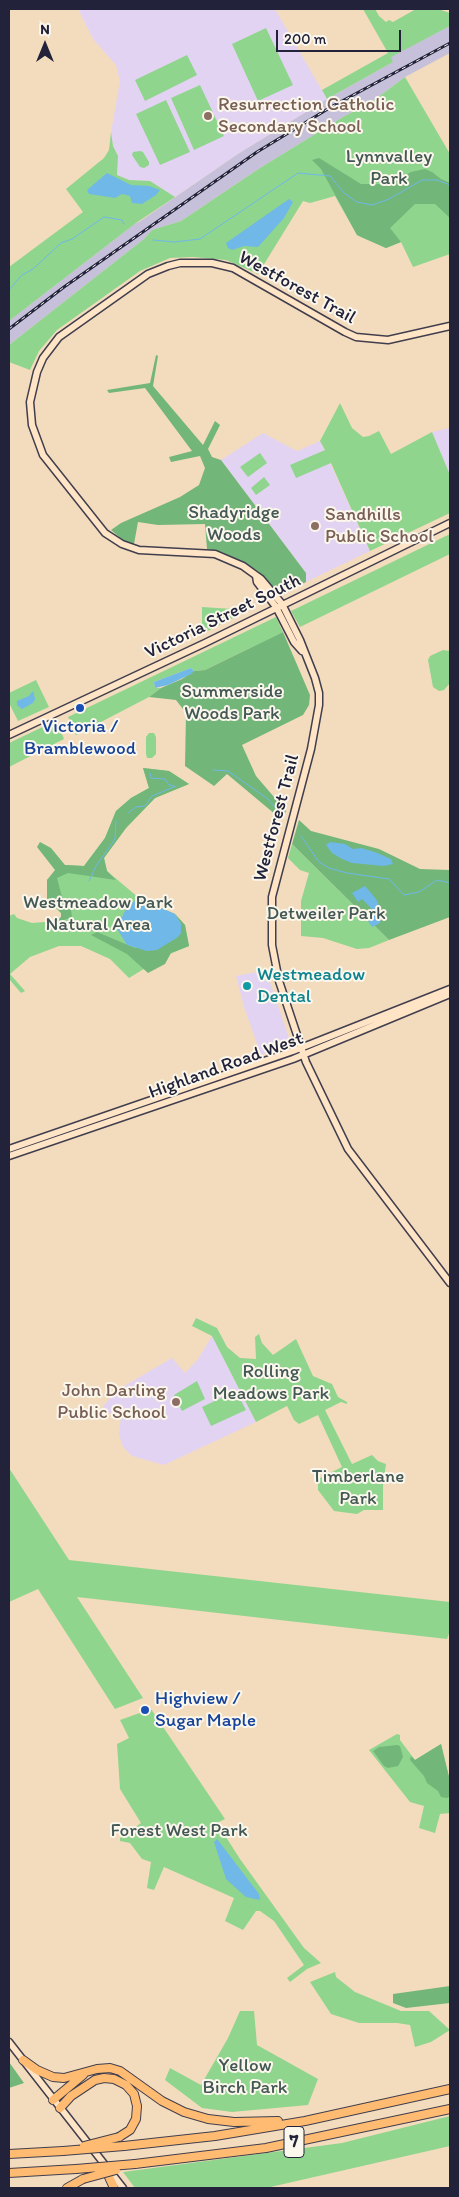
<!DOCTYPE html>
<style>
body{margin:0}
#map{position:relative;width:459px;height:2197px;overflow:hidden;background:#f3dcbd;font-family:Itim,sans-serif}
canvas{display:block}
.frame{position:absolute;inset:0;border:10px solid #22223b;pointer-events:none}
.north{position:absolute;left:20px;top:20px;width:50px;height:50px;-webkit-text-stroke:4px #fbf7ec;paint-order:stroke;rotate:0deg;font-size:14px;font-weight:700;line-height:20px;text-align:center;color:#22223b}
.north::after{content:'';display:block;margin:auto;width:18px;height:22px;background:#22223b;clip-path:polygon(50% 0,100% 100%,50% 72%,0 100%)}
.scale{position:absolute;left:276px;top:30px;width:125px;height:22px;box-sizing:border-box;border:2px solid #22223b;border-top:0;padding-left:6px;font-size:15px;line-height:18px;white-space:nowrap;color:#22223b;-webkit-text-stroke:4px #fbf7ec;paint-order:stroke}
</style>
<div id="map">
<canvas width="459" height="2197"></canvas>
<div class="frame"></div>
<div class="north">N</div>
<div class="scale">200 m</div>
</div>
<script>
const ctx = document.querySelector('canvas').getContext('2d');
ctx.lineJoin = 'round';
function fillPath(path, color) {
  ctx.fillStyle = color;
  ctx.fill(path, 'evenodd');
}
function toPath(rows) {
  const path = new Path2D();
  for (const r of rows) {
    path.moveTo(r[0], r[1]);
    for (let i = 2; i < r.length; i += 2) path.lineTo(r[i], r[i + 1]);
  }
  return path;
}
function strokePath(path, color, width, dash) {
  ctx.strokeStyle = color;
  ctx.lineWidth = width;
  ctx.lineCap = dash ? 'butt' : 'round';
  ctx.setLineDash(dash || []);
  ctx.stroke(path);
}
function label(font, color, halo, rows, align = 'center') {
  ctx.font = font + ' Itim,sans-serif';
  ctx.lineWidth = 4;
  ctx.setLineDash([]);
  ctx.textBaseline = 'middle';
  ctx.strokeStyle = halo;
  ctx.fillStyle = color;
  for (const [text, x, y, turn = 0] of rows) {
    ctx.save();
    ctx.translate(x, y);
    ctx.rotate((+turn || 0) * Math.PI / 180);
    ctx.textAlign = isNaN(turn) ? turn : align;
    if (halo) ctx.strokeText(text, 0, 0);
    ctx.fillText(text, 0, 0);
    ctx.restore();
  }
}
const built = toPath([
 [78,9,275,9,327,99,238,154,175,197,150,181,129,180,117,175,118,156,113,146,111,132,120,81,116,65,93,39],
 [450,428,450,475,432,432],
 [263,433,297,451,320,441,370,551,306,582,306,573,221,460],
 [266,970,291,1044,261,1055,244,1007,236,976],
 [212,1336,256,1422,164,1465,132,1456,123,1447,119,1435,121,1417,102,1411,104,1405,119,1389,172,1358,185,1373,198,1359]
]);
const industrial = toPath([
 [450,26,450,53,405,77,373,101,343,117,260,168,181,221,152,230,144,239,9,345,9,321,136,223,139,222,238,154,327,99,393,62,390,57]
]);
const green = toPath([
 [363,9,375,9,379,16,386,22,389,20,393,22,416,9,438,9,450,13,450,26,391,57,393,62,327,99,322,90,388,53],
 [266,28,293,85,258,101,232,44],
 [187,55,197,75,145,101,135,80],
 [405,77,450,154,450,254,413,267,401,242,386,248,357,235,335,196,310,203,303,201,258,274,226,260,193,257,170,258,140,271,57,330,39,351,30,370,9,362,9,345,144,239,152,230,181,221,260,168,343,117,373,101],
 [200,85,224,136,194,150,171,98],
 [166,100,190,152,160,165,136,114],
 [111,132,113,146,118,156,117,175,129,180,150,181,175,197,136,223,9,321,9,267,83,212,66,189,104,158,109,150],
 [140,151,143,152,149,162,149,165,144,168,140,167,132,155,133,152],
 [340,403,352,428,363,437,369,436,379,431,391,454,432,432,450,475,450,513,370,551,331,463,296,478,290,465,325,450,320,441],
 [260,453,267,463,248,477,240,467],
 [264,477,270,485,256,495,251,488],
 [450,534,450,554,300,627,291,611],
 [202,607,248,610,202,634],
 [276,617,283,632,205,670,194,671,191,668,154,682,155,688,161,688,149,697,76,735,68,717],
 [443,650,450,651,450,683,444,690,439,691,433,687,428,660,430,656],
 [36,680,49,707,18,721,9,703,9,693],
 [53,722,58,724,64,739,9,767,9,743],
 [149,733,154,733,156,737,156,754,152,758,147,758,146,754,146,737],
 [143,768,169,771,189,784,155,798,126,828,104,858,107,871,139,898,175,914,185,925,189,946,165,956,129,978,110,959,81,946,59,946,30,957,10,974,25,991,21,993,9,979,9,916,14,914,17,918,32,923,57,921,61,917,61,913,47,899,47,880,66,865,84,866,105,838,116,811,131,798,149,788],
 [292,844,389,940,369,948,357,949,323,938,301,936,301,901,309,873,300,870,288,858],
 [196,1318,217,1328,227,1347,240,1358,256,1359,255,1337,259,1334,262,1343,273,1355,296,1339,313,1376,332,1384,338,1397,347,1402,347,1404,341,1402,325,1410,352,1464,372,1455,378,1461,386,1464,383,1486,383,1510,364,1510,357,1514,334,1511,318,1490,318,1479,342,1467,318,1415,299,1424,294,1420,287,1406,256,1422,212,1336,192,1326],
 [197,1381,205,1399,182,1411,174,1395],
 [236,1391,246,1410,211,1426,202,1407],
 [9,1468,69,1560,450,1602,450,1631,447,1639,77,1597,143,1698,115,1709,38,1589,9,1602],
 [151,1709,225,1819,217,1823,240,1859,304,1948,321,1963,307,1969,290,1982,287,1978,304,1965,274,1921,260,1911,256,1911,243,1930,225,1921,234,1898,164,1867,154,1890,147,1888,151,1862,142,1859,130,1843,120,1841,120,1838,141,1823,120,1789,117,1744,129,1738,120,1720],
 [397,1734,400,1735,400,1740,415,1760,441,1744,450,1781,450,1813,440,1814,435,1833,419,1828,424,1806,410,1802,369,1750],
 [335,1972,336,1977,355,1992,401,2011,429,2011,450,2030,431,2042,415,2047,410,2025,397,2023,359,2023,331,2014,310,1982],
 [240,2011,254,2011,257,2045,318,2079,308,2105,232,2112,202,2108,165,2080,170,2068,201,2085,228,2038],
 [450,2116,450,2146,266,2188,135,2188,123,2172,342,2143]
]);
const forest = toPath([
 [319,158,361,184,390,184,411,172,425,169,432,172,441,179,450,183,450,218,435,204,415,204,390,228,401,242,386,248,361,237,357,235,321,169,312,160],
 [156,355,158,356,153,386,203,445,215,421,220,425,208,449,212,457,221,460,306,573,306,582,283,594,277,592,258,571,248,565,222,552,207,549,205,524,158,525,138,522,134,544,124,541,111,530,121,523,180,497,199,485,205,468,200,456,171,462,169,457,192,451,145,388,109,393,107,390,150,383],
 [283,632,310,695,309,705,303,715,242,745,256,776,286,811,282,820,227,774,214,786,185,766,186,713,176,700,149,697,161,688,182,679,194,671,205,670],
 [143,768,169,771,189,784,155,798,126,828,104,858,107,871,116,880,68,873,57,878,62,897,70,903,72,917,59,922,57,921,61,917,61,913,47,899,47,880,55,870,37,847,40,842,51,848,65,865,84,866,105,838,116,811,131,798,149,788],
 [299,820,311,831,379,849,420,869,450,870,450,917,389,940,292,844],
 [175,914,185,925,189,946,171,953,165,964,148,973,127,954,91,935,97,932,135,948,170,942,181,933,181,924],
 [441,1744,450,1781,450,1796,447,1798,441,1797,438,1791,427,1783,424,1776,410,1760,411,1756,415,1760],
 [397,1745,400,1746,403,1757,398,1766,388,1768,384,1766,373,1751,379,1747],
 [450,1986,450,2003,406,2008,393,2003,393,1994],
 [9,2062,24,2083,9,2088]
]);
const water = toPath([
 [107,173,131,185,149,186,160,190,156,195,142,204,132,203,130,196,122,194,115,198,89,194,87,190],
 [289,199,293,202,284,218,258,247,244,246,232,250,228,248,226,243],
 [191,668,194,671,191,674,168,685,155,688,154,682],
 [33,691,35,699,33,703,22,709,17,705,17,701,29,696],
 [330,842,345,844,353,849,361,848,375,852,391,859,393,864,384,866,352,863,342,859,332,853,326,845],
 [365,886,376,899,382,912,380,923,372,927,363,913,372,909,362,899,358,902,352,893],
 [139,898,175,914,181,924,181,933,178,937,157,950,147,951,127,945,116,927,117,919,122,917,127,907],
 [217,1839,259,1894,260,1900,246,1897,226,1879,214,1842]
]);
const stream = toPath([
 [153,240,174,242,200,239,298,173,330,176,344,193,357,202,372,205,389,199,422,180,437,180,450,185],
 [9,290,22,275,33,269,61,243,72,239,104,217,122,220,124,224],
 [213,770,228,771,268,799,280,813],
 [150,773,151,778,165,779,169,785,174,786],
 [128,813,136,807,145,806,152,796,176,786],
 [301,836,319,862,329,868,347,873,389,879,404,895,419,892,437,880,450,883],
 [89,881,96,866,115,839,116,821]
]);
const secondary = toPath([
 [450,326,388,340,356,337,345,332,233,268,212,263,180,263,168,266,148,274,59,337,43,358,37,372,30,402,32,425,43,455,105,533,122,544,139,550,215,554,243,566,261,579,282,604,300,640,315,678,319,693,319,705,311,749,272,897,272,945,279,981,306,1062,348,1149,450,1283],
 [256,576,257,582,276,607,294,642,302,651],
 [9,735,205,643,450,523],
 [9,1149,293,1051,450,989],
 [9,1156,293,1059,450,994],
 [9,2042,123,2188]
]);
const highway = toPath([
 [23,2060,37,2070,53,2077,64,2078,97,2069,110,2068,120,2071,162,2101,184,2112,208,2119,234,2122,278,2121],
 [53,2100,83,2075],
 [60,2108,71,2096,95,2080,104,2078,114,2079,126,2085,134,2094,137,2106,136,2119,130,2130,119,2137],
 [124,2146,215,2136,305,2121,450,2089],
 [9,2154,63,2151],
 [135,2164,266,2148,450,2109],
 [105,2168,114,2188],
 [9,2173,76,2169],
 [67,2188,83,2179]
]);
const rail = toPath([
 [9,329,64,287,257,152,331,107,450,43]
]);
const highwayBridge = toPath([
 [84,2146,119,2137],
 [63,2151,124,2146],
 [76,2169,135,2164],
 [83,2179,116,2170]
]);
const markers = [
 [208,116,5,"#8d6e63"],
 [315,526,5,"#8d6e63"],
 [80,708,5,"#1a4fb4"],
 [247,986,5,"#0f9aa8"],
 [176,1402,5,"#8d6e63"],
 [145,1710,5,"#1a4fb4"]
];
const shields = [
 [294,2142,20]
];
const shieldNames = [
 ["7",294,2142]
];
const educationNames = [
 ["Resurrection Catholic",218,105],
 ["Secondary School",218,127],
 ["Sandhills",325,515],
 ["Public School",325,537],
 ["John Darling",166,1391,"right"],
 ["Public School",166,1413,"right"]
];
const parkNames = [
 ["Lynnvalley",389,157],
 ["Park",389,179],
 ["Shadyridge",234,513],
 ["Woods",234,535],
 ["Summerside",232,692],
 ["Woods Park",232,714],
 ["Westmeadow Park",98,903],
 ["Natural Area",98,925],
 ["Detweiler Park",326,914],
 ["Rolling",271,1372],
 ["Meadows Park",271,1394],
 ["Timberlane",358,1477],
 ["Park",358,1499],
 ["Forest West Park",179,1831],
 ["Yellow",245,2066],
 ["Birch Park",245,2088]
];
const streetNames = [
 ["Westforest Trail",297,288,29],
 ["Victoria Street South",223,617,-26],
 ["Westforest Trail",277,818,-75],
 ["Highland Road West",226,1066,-20]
];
const transitNames = [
 ["Victoria /",80,727],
 ["Bramblewood",80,749],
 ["Highview /",155,1699,"left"],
 ["Sugar Maple",155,1721,"left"]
];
const cultureNames = [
 ["Westmeadow",257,975],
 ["Dental",257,997]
];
fillPath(built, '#e3d3f2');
fillPath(industrial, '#c6c0da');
fillPath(green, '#8fd58e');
fillPath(forest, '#73b679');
fillPath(water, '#6fb8e7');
strokePath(stream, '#6fb8e7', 1);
strokePath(secondary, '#413e4e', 9);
strokePath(highway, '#413e4e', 10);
strokePath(secondary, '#ffe4c6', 6);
strokePath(highway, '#ffbb71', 8);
strokePath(rail, '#22223b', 3);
strokePath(rail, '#fbf7ec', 1, [4]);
strokePath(highwayBridge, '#413e4e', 10, []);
strokePath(highwayBridge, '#ffbb71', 8);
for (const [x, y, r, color] of markers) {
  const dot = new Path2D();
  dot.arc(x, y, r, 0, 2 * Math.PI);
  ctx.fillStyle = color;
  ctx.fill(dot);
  strokePath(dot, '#fbf7ec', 2);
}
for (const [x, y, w] of shields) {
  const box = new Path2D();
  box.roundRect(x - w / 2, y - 15.5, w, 31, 4);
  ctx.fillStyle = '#fbf7ec';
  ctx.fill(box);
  strokePath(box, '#22223b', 1);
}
label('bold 18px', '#22223b', null, shieldNames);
label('19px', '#785e54', '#fbf7ec', educationNames, 'left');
label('19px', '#435854', '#fbf7ec', parkNames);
label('19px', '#22223b', '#fbf7ec', streetNames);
label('19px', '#164399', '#fbf7ec', transitNames);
label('19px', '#0d838f', '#fbf7ec', cultureNames, 'left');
</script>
